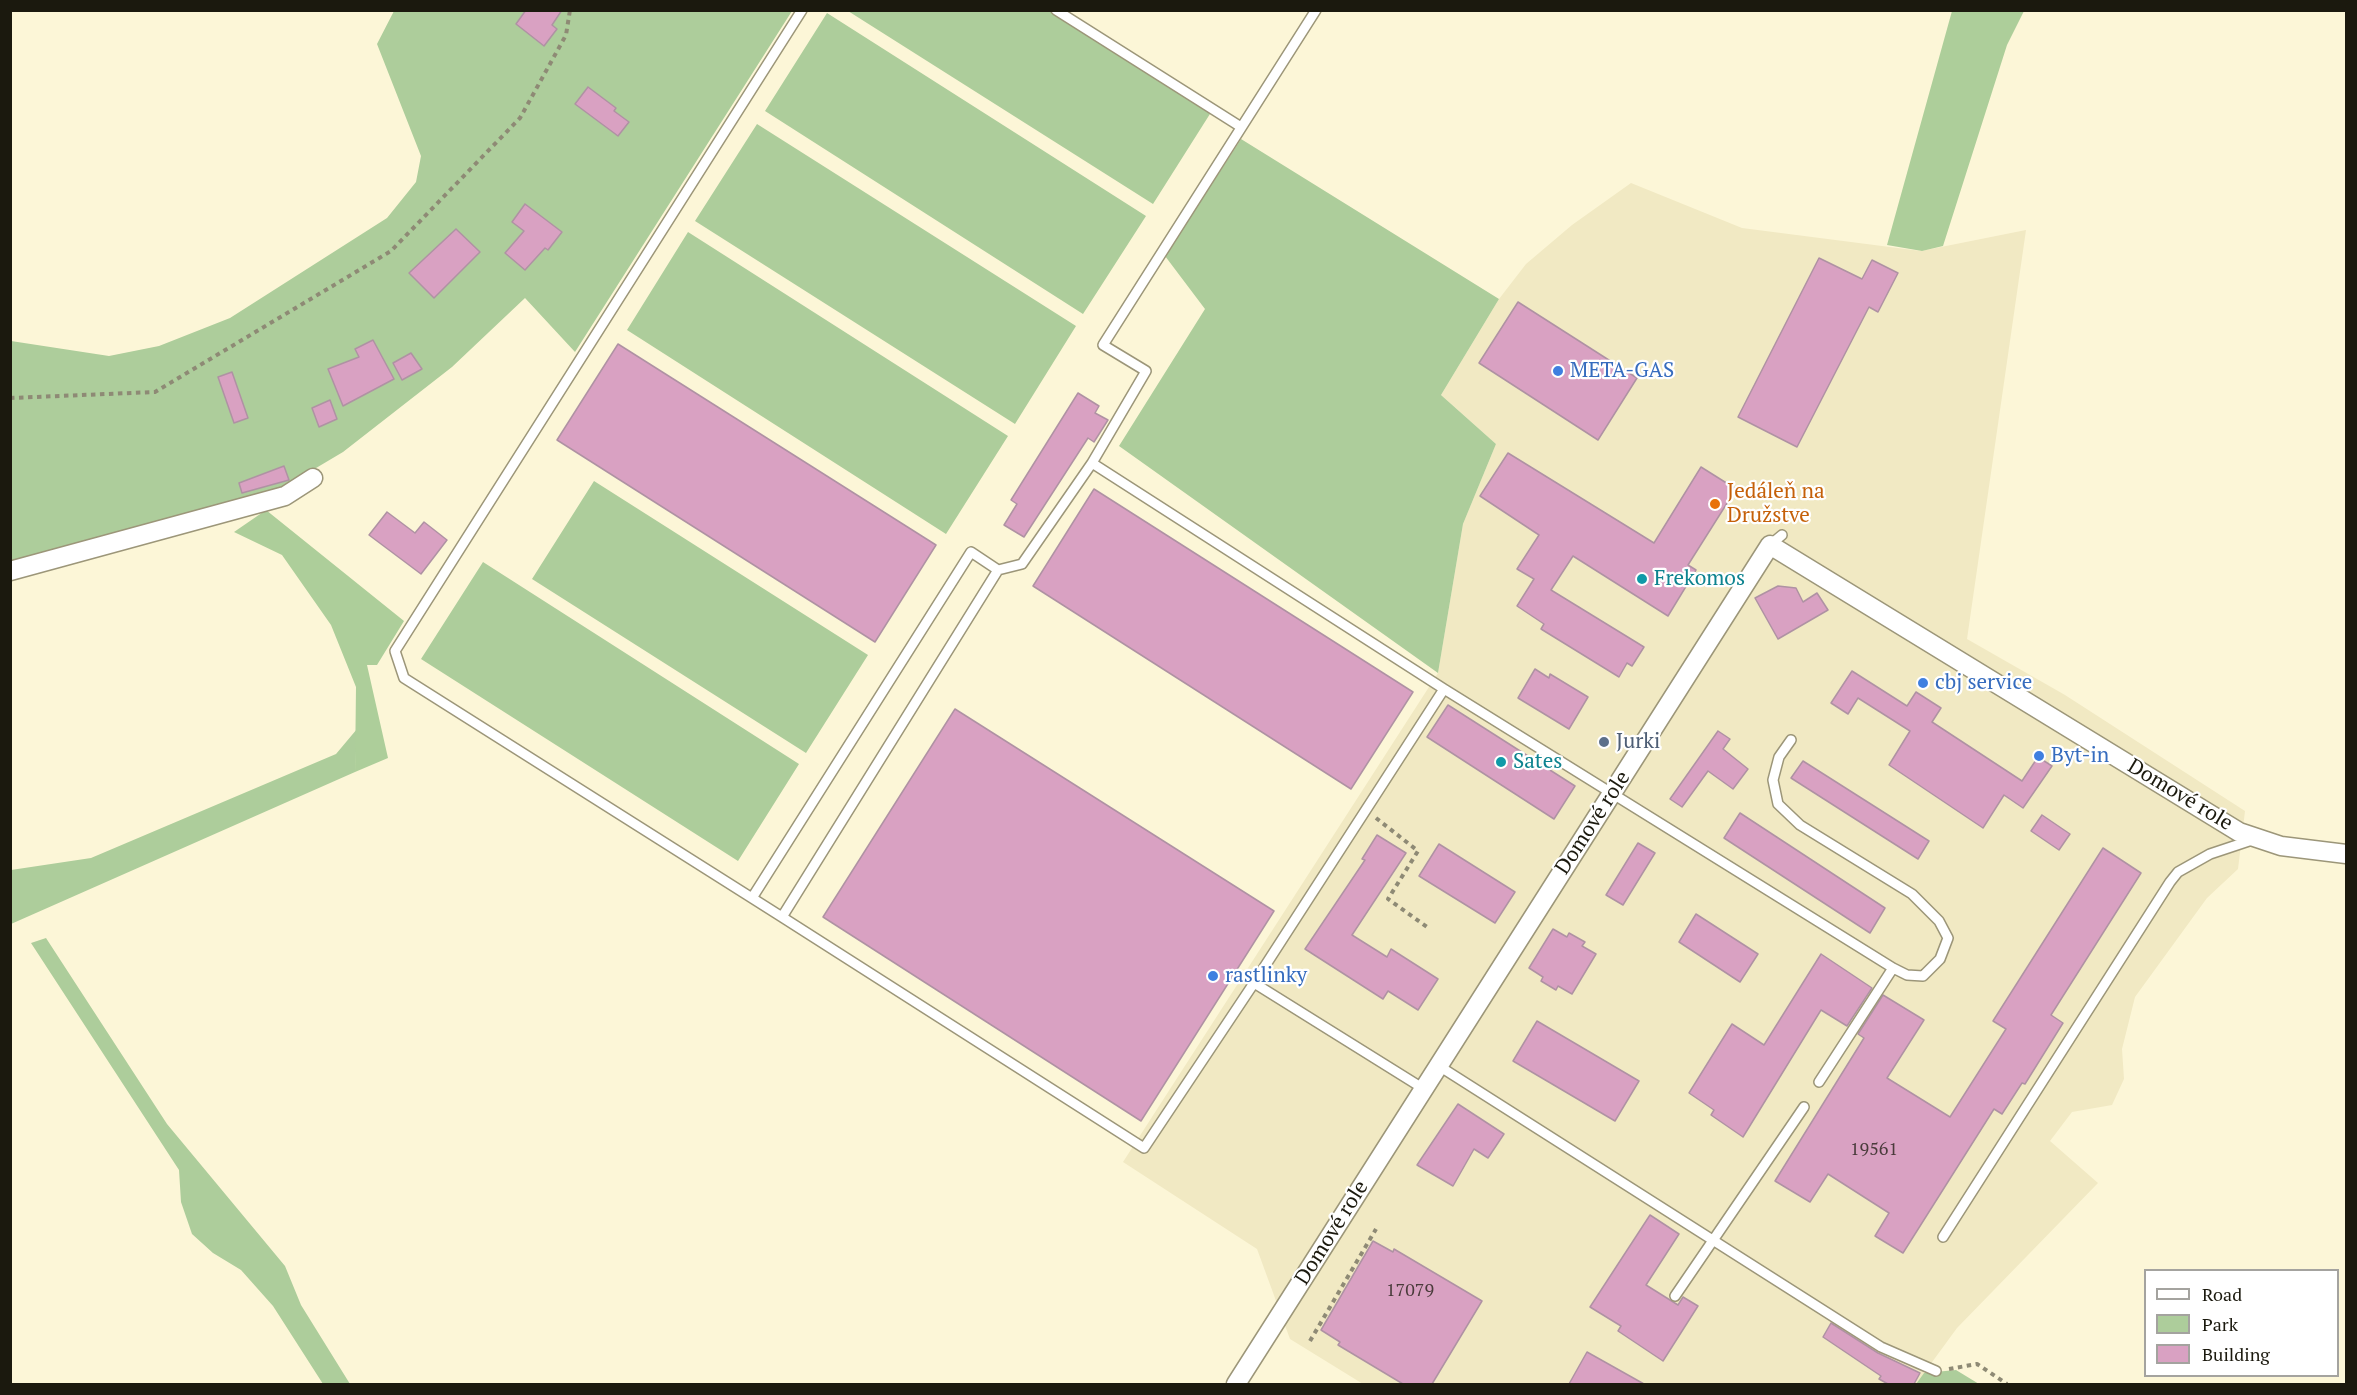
<!DOCTYPE html>
<meta charset="utf-8">
<style>
body{margin:0}
#map{position:relative;width:2357px;height:1395px;overflow:hidden;background:#fcf6d7;font-family:"PT Serif",serif}
canvas{display:block}
.frame{position:absolute;inset:0;border:12px solid #1b190e;pointer-events:none}
.legend{position:absolute;left:2144px;top:1269px;width:195px;height:108px;box-sizing:border-box;background:#fff;border:2px solid #a4a39f;margin:0;padding:8px 10px;list-style:none;font-size:18px;color:#1b190e}
.legend li{display:flex;align-items:center;gap:12px;height:30px}
.legend b{width:30px;border:2px solid #a4a39f}
</style>
<div id="map">
<canvas width="2357" height="1395"></canvas>
<div class="frame"></div>
<ul class="legend">
<li><b style="height:8px;background:#fff"></b>Road</li>
<li><b style="height:16px;background:#adcd9b"></b>Park</li>
<li><b style="height:16px;background:#d9a1c2"></b>Building</li>
</ul>
</div>
<script>
const ctx = document.querySelector('canvas').getContext('2d');
ctx.lineJoin = 'round';
function fillPath(path, color) {
  ctx.fillStyle = color;
  ctx.fill(path, 'evenodd');
}
function toPath(rows) {
  const path = new Path2D();
  for (const r of rows) {
    path.moveTo(r[0], r[1]);
    for (let i = 2; i < r.length; i += 2) path.lineTo(r[i], r[i + 1]);
  }
  return path;
}
function strokePath(path, color, width, dash) {
  ctx.strokeStyle = color;
  ctx.lineWidth = width;
  ctx.lineCap = dash ? 'butt' : 'round';
  ctx.setLineDash(dash || []);
  ctx.stroke(path);
}
function label(font, color, halo, rows, align = 'center') {
  ctx.font = font + ' "PT Serif",serif';
  ctx.lineWidth = 4.5;
  ctx.setLineDash([]);
  ctx.textBaseline = 'middle';
  ctx.strokeStyle = halo;
  ctx.fillStyle = color;
  for (const [text, x, y, turn = 0] of rows) {
    ctx.save();
    ctx.translate(x, y);
    ctx.rotate((+turn || 0) * Math.PI / 180);
    ctx.textAlign = isNaN(turn) ? turn : align;
    if (halo) ctx.strokeText(text, 0, 0);
    ctx.fillText(text, 0, 0);
    ctx.restore();
  }
}
const built = toPath([
 [1631,183,1742,228,1921,251,2026,230,1967,639,2065,695,2245,811,2238,869,2207,898,2135,997,2122,1049,2124,1079,2112,1105,2072,1112,2050,1141,2098,1183,1957,1328,1916,1384,1363,1384,1290,1339,1257,1249,1123,1162,1438,673,1463,524,1496,444,1441,395,1499,299,1526,264,1572,225]
]);
const green = toPath([
 [394,11,792,11,575,352,525,298,452,367,343,452,274,493,11,561,11,341,109,356,159,346,230,318,387,218,416,182,421,156,377,44],
 [848,11,1065,11,1215,106,1153,204],
 [827,13,1146,216,1083,314,765,111],
 [757,124,1076,326,1015,424,695,221],
 [1241,139,1499,299,1441,395,1496,444,1463,524,1438,673,1119,446,1205,309,1165,256],
 [688,232,1008,436,946,534,627,330],
 [594,481,868,655,806,753,532,579],
 [483,562,799,764,738,861,421,659],
 [357,729,355,772,11,924,11,870,91,858,336,754],
 [46,938,167,1124,285,1266,301,1305,350,1384,323,1384,273,1306,241,1270,213,1253,192,1234,181,1202,179,1170,31,943],
 [1956,1370,1979,1384,1916,1384,1924,1373]
]);
const forest = toPath([
 [1952,11,2024,11,2007,45,1943,246,1922,251,1887,245],
 [266,510,404,621,377,665,367,665,388,758,355,772,356,687,331,625,282,555,234,532]
]);
const building = toPath([
 [526,10,562,10,552,25,557,29,544,46,516,24,526,10],
 [588,87,616,108,614,111,629,122,618,136,575,104,588,87],
 [525,204,562,232,548,250,545,248,525,270,505,253,524,231,512,222,525,204],
 [456,229,480,252,434,298,409,273,456,229],
 [1819,258,1862,279,1872,260,1898,273,1878,312,1869,307,1797,447,1738,417,1819,258],
 [1518,302,1637,378,1598,440,1479,363,1518,302],
 [373,340,394,379,343,406,328,369,359,357,355,349,373,340],
 [618,344,936,545,875,642,557,440,618,344],
 [411,353,422,369,402,380,393,363,411,353],
 [232,372,248,418,234,423,218,377,232,372],
 [1078,393,1099,406,1095,413,1108,420,1094,442,1088,438,1024,537,1004,525,1017,504,1011,500,1078,393],
 [330,400,337,419,319,427,312,408,330,400],
 [1508,453,1654,543,1701,467,1736,489,1688,565,1696,570,1668,616,1573,556,1551,590,1644,647,1632,666,1627,663,1619,677,1541,629,1544,624,1517,606,1534,579,1517,569,1539,535,1480,496,1508,453],
 [284,466,289,480,242,493,239,483,284,466],
 [1094,489,1413,692,1351,789,1033,586,1094,489],
 [387,512,415,533,424,522,447,540,421,574,369,535,387,512],
 [1778,586,1796,588,1803,602,1817,593,1828,610,1778,639,1755,598,1778,586],
 [1535,669,1549,678,1550,674,1588,697,1569,729,1518,698,1535,669],
 [1852,671,1907,706,1916,692,1941,708,1932,722,2022,781,2038,757,2052,766,2023,808,2004,795,1983,828,1889,765,1910,731,1858,698,1848,714,1831,703,1852,671],
 [1448,705,1575,786,1554,819,1427,737,1448,705],
 [955,709,1274,911,1141,1121,823,917,955,709],
 [1718,731,1730,739,1723,749,1748,769,1733,789,1708,771,1682,807,1670,799,1718,731],
 [1803,761,1929,841,1918,859,1791,778,1803,761],
 [1740,813,1885,908,1870,933,1724,838,1740,813],
 [2042,815,2070,834,2059,850,2031,831,2042,815],
 [1377,835,1406,853,1352,935,1387,957,1391,949,1438,979,1418,1010,1388,991,1383,999,1305,949,1365,860,1362,859,1377,835],
 [1638,843,1655,853,1623,905,1606,895,1638,843],
 [1439,844,1515,892,1495,923,1419,876,1439,844],
 [2103,848,2141,873,2051,1015,2063,1023,2025,1084,2022,1083,2002,1114,1994,1109,1903,1253,1875,1236,1889,1213,1828,1174,1810,1202,1775,1181,1864,1038,1858,1034,1883,995,1924,1020,1887,1078,1950,1117,2006,1029,1993,1021,2103,848],
 [1696,914,1758,954,1740,982,1679,942,1696,914],
 [1553,929,1567,937,1569,933,1585,942,1582,946,1596,954,1572,994,1558,986,1556,990,1541,981,1543,977,1529,968,1553,929],
 [1821,954,1872,988,1847,1026,1821,1010,1743,1137,1711,1115,1714,1110,1689,1093,1732,1024,1764,1045,1821,954],
 [1537,1021,1639,1081,1615,1121,1513,1061,1537,1021],
 [1458,1104,1504,1134,1488,1158,1474,1149,1453,1186,1417,1165,1458,1104],
 [1650,1215,1679,1234,1646,1285,1678,1305,1683,1297,1698,1306,1663,1361,1618,1331,1621,1326,1590,1307,1650,1215],
 [1373,1241,1393,1252,1394,1249,1482,1301,1432,1384,1403,1384,1338,1345,1340,1342,1321,1330,1373,1241],
 [1831,1323,1878,1353,1920,1373,1914,1384,1888,1384,1879,1379,1881,1376,1823,1337,1831,1323],
 [1587,1352,1644,1384,1569,1384,1587,1352]
]);
const path = toPath([
 [10,398,155,392,391,251,520,118,566,35,570,10],
 [1376,818,1418,851,1388,899,1427,927],
 [1310,1341,1376,1229],
 [1949,1369,1977,1364,2007,1384]
]);
const service = toPath([
 [1056,10,1241,127],
 [1092,463,1146,371,1103,345,1316,10],
 [1770,545,1782,535],
 [752,898,404,678,395,651,802,10],
 [782,917,752,898,971,552,998,570],
 [1254,983,1444,689],
 [1439,1066,1881,1347,1936,1371],
 [1819,1082,1893,968],
 [1424,1089,1254,983,1144,1148,782,917,998,570,1022,564,1092,463,1444,689,1893,968,1907,975,1923,976,1940,959,1948,938,1939,921,1912,894,1800,825,1778,804,1773,780,1779,757,1791,740],
 [1943,1237,2170,882,2178,872,2210,854,2255,839],
 [1675,1296,1804,1107]
]);
const minor = toPath([
 [10,571,285,496,313,478],
 [1236,1384,1770,545,2239,832,2281,846,2346,854]
]);
const markers = [
 [1558,371,6,"#3f7fe0"],
 [1715,504,6,"#e8710a"],
 [1642,579,6,"#0f9aa8"],
 [1923,683,6,"#3f7fe0"],
 [1604,742,6,"#5c6f8a"],
 [2039,756,6,"#3f7fe0"],
 [1501,762,6,"#0f9aa8"],
 [1213,976,6,"#3f7fe0"]
];
const numberNames = [
 ["19561",1874,1150],
 ["17079",1410,1291]
];
const shopNames = [
 ["META-GAS",1570,371],
 ["cbj service",1935,683],
 ["Byt-in",2051,756],
 ["rastlinky",1225,976]
];
const foodNames = [
 ["Jedáleň na",1727,492],
 ["Družstve",1727,516]
];
const cultureNames = [
 ["Frekomos",1654,579],
 ["Sates",1513,762]
];
const serviceNames = [
 ["Jurki",1616,742]
];
const streetNames = [
 ["Domové role",2180,795,31],
 ["Domové role",1593,823,-57],
 ["Domové role",1332,1233,-58]
];
fillPath(built, '#f1e9c3');
fillPath(green, '#adcd9b');
fillPath(forest, '#adce9a');
fillPath(building, '#d9a1c2');
strokePath(building, '#af92a3', 1.5);
strokePath(service, '#9c9679', 12);
strokePath(minor, '#9c9679', 21);
strokePath(path, '#8e8a75', 4, [4.5, 4.5]);
strokePath(service, '#fff', 9);
strokePath(minor, '#fff', 18);
for (const [x, y, r, color] of markers) {
  const dot = new Path2D();
  dot.arc(x, y, r, 0, 2 * Math.PI);
  ctx.fillStyle = color;
  ctx.fill(dot);
  strokePath(dot, '#fff', 2);
}
label('18px', '#4a3b3b', null, numberNames);
label('21px', '#366cbe', '#fff', shopNames, 'left');
label('21px', '#c56008', '#fff', foodNames, 'left');
label('21px', '#0d838f', '#fff', cultureNames, 'left');
label('21px', '#4e5e75', '#fff', serviceNames, 'left');
label('21px', '#1b190e', '#fff', streetNames);
</script>
